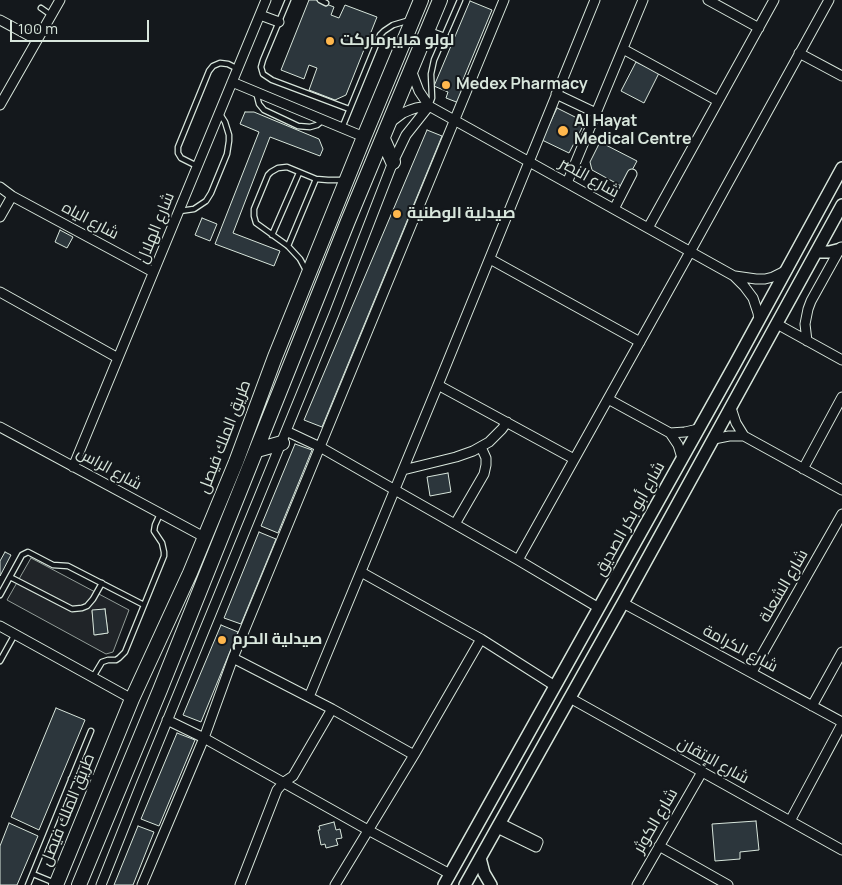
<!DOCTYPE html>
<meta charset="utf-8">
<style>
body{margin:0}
#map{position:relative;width:842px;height:885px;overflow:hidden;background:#14181c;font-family:Manrope,sans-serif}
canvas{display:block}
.scale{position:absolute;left:10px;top:20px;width:139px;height:22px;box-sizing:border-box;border:2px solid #d8e6dc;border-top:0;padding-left:6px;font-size:15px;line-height:18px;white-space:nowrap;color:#d8e6dc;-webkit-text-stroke:4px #14181c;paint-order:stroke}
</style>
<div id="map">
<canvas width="842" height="885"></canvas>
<div class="scale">100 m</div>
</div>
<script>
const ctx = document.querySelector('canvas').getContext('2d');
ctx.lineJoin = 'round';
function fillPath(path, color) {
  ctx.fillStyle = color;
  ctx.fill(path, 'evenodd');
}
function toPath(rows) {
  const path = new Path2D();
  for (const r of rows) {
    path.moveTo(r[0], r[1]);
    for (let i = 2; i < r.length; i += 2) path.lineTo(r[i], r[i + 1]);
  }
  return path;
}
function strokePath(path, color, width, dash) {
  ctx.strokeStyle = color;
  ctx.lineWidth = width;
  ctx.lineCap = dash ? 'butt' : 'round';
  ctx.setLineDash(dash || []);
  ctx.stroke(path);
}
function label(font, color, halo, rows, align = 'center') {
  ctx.font = font + ' Manrope,Cairo,sans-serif';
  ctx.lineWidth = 4;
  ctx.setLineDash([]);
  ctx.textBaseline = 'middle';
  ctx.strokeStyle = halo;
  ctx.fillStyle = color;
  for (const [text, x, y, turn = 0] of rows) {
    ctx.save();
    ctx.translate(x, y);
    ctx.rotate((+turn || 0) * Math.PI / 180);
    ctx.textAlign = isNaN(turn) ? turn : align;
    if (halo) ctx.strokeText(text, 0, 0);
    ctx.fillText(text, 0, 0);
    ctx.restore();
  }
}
const green = toPath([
 [31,558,129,610,113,652,106,654,7,600,31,558],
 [105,609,108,633,95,635,92,611,105,609]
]);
const building = toPath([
 [309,0,316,0,334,7,331,15,339,18,345,5,377,17,346,95,335,100,309,90,317,68,309,65,304,79,281,70,309,0],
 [470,1,492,10,462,82,466,84,459,103,446,98,448,92,434,86,470,1],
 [636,62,659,73,644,103,621,91,636,62],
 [557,108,585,122,569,153,542,140,557,108],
 [245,112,254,112,319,139,323,149,320,156,270,137,233,233,280,251,274,266,215,244,259,132,240,124,245,112],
 [427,130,442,136,322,427,304,420,427,130],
 [600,142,637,161,623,187,592,170,590,162,600,142],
 [202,218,217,224,210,241,195,235,202,218],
 [60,230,73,237,67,248,55,242,60,230],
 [295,444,312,450,278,533,261,526,295,444],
 [448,473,451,492,430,496,427,477,448,473],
 [259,532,276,539,241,624,224,618,259,532],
 [5,552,11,555,0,576,0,561,5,552],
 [105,609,108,633,94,635,92,610,105,609],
 [221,625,238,632,201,722,183,715,221,625],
 [56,708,85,720,39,830,11,817,56,708],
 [177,733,195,740,159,826,141,819,177,733],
 [756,821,759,850,740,852,740,859,715,861,712,824,756,821],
 [334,822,336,830,340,829,342,838,336,839,338,845,326,848,325,844,321,845,318,830,320,830,319,826,334,822],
 [9,823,38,836,17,885,0,885,0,846,9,823],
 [138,826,154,832,133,885,114,885,138,826]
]);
const lane = toPath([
 [288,0,263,60,261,67,263,74,272,80,349,109],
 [320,0,326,3],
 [41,8,51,15],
 [257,92,257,96,259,104,264,110,298,126,310,127,317,125,323,120],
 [429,106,432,98,431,74,434,60,460,0],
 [342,128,380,35,384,31,393,25,410,20],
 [197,166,181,158,178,153,178,147,209,71,213,66,220,63,228,64,238,69],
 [180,211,194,209,206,201,211,193,227,154,229,141,229,135,225,122,220,114],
 [272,235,299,173],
 [288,246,316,179],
 [307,272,300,259,288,246,256,223,254,216,254,209,268,175,271,172,278,168,287,167,316,179,328,180,343,180],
 [10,577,72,609,82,608,87,606,93,599,102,583],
 [0,595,22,555,28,552,53,565,68,566,144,605],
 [0,661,15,634],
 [93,677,102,662,108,660,116,660,119,658,125,652,164,556,164,552,162,543,154,531,155,525,160,514],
 [71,779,97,777],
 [33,874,55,883],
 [28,885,91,731]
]);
const street = toPath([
 [708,0,759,28],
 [260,15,279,22],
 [0,20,37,40],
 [623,49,718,101],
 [799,53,842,76],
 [411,70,419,91,429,106,734,276,744,286,753,298,758,313,759,320],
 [232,82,364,137],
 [556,94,596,113],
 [0,105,60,0],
 [391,122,403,113,410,110,416,108,429,106],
 [567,183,643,0],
 [0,187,12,196,153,272],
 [614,209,632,174],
 [0,217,12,196],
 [648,228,774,0],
 [490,259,640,342],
 [735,276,756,279,765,279,773,277,787,270],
 [0,292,118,358],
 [777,324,842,360],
 [807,341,805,324,808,309,811,301,841,247],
 [438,385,574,459],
 [608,399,670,433,678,445,682,458],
 [731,408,736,423,744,436,842,490],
 [0,427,204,537],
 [286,431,320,447,395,490,518,560,599,608],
 [670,433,685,432,698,429],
 [714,439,729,436,744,436],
 [73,467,266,0],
 [803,469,842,397],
 [403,470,456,457,473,451,489,442,502,429,507,422],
 [455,524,484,474,486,465,486,458,481,447],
 [518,560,690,252,829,0],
 [361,572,481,639,555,686],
 [623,603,842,722],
 [0,626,132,699],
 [233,658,332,709,414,755],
 [752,672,842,514],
 [309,697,438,385,595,0],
 [570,698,842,850],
 [812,706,842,652],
 [167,720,204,738,368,830,450,874],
 [790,821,842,724],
 [497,828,536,847,538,842,500,823],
 [659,846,728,885],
 [101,885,140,787,334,314,393,162,406,135,429,106],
 [142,885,204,738,233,658,504,0],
 [240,885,277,790,284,782,293,776,332,709],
 [335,885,414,755,481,639],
 [637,885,702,772]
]);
const secondary = toPath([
 [817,252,829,252,841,249],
 [480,858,484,873,491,885],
 [444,885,735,364,842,168],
 [465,885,623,603,842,205]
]);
const primary = toPath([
 [426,34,442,40],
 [383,139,393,162],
 [257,450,282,443],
 [56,885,132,699,190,573,236,462,275,357,364,137,421,0],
 [79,885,160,690,348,221,440,0]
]);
const markers = [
 [330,41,5,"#ffb74d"],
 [446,85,5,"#ffb74d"],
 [563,131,6,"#ffb74d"],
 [397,214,5,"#ffb74d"],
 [222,640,5,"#ffb74d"]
];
const poiNames = [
 ["لولو هايبرماركت",340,41],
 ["Medex Pharmacy",456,85],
 ["Al Hayat",574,122],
 ["Medical Centre",574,140],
 ["صيدلية الوطنية",407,214],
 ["صيدلية الحرم",232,640]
];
const streetNames = [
 ["شارع النصر",589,178,29],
 ["شارع الياه",90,221,28],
 ["شارع الهلال",156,228,-68],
 ["طريق الملك فيصل",225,437,-69],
 ["شارع الراس",109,469,29],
 ["شارع أبو بكر الصديق",630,519,-61],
 ["شارع الشعلة",784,586,-60],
 ["شارع الكرامة",740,649,28],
 ["شارع الإتقان",713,761,29],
 ["طريق الملك فيصل",68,810,-68],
 ["شارع الكوثر",656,821,-60]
];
fillPath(green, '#202428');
strokePath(green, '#939e99', 1);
fillPath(building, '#2c363c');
strokePath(building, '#d8e6dc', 1);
strokePath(lane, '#d8e6dc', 7);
strokePath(street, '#d8e6dc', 11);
strokePath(secondary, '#d8e6dc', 14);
strokePath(primary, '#d8e6dc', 16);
strokePath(lane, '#14181c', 4.5);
strokePath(street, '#14181c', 9);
strokePath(secondary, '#14181c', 11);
strokePath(primary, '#14181c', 14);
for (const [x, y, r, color] of markers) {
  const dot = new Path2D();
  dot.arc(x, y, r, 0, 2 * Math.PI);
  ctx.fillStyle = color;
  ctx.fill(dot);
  strokePath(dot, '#14181c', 2);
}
label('bold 16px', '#d8e6dc', '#14181c', poiNames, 'left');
label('16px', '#d8e6dc', '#14181c', streetNames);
</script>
